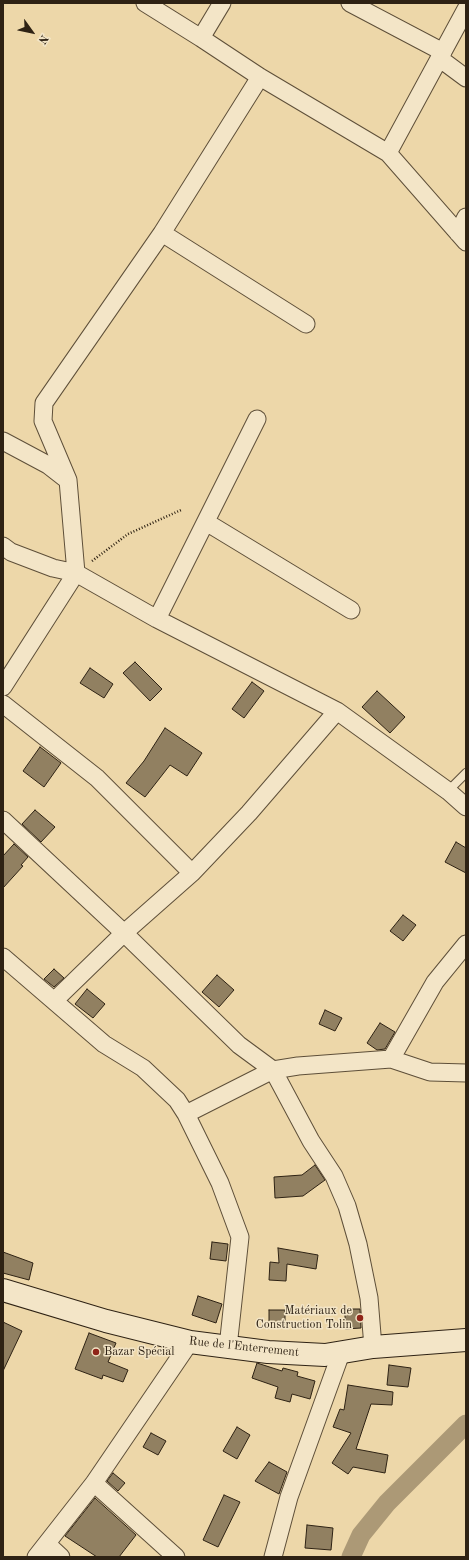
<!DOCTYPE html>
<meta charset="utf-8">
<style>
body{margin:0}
#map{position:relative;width:469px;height:1560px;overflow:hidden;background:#edd7a9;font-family:"Old Standard TT",serif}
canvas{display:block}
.frame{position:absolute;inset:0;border:4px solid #2e2214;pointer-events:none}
.north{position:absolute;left:12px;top:12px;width:40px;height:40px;-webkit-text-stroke:3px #f3e5c7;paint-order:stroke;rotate:123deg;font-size:11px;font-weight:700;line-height:16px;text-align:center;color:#2e2214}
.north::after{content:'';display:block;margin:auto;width:14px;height:18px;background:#2e2214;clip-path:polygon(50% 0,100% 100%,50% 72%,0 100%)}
</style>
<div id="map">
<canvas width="469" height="1560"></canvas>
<div class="frame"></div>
<div class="north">N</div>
</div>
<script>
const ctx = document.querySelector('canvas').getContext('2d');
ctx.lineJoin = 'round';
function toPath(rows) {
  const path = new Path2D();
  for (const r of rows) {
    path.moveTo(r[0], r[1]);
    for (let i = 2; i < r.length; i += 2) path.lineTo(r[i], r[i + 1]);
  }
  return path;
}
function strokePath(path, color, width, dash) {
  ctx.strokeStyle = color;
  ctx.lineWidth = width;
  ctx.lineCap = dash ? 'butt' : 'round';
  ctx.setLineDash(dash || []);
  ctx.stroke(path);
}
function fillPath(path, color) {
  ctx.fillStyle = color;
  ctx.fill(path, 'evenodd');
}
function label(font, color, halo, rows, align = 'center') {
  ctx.font = font + ' "Old Standard TT",serif';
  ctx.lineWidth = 3;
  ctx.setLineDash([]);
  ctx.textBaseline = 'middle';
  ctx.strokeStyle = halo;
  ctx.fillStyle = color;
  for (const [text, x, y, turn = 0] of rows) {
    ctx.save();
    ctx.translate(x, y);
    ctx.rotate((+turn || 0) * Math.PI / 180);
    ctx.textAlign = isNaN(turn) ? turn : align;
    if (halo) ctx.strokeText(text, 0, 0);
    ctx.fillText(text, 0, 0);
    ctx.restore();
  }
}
const canal = toPath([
 [351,1557,361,1535,387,1503,466,1424]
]);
const building = toPath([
 [135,662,162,689,150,701,123,673,135,662],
 [90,668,113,684,104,698,80,683,90,668],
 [252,682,264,691,244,718,232,709,252,682],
 [377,691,405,717,390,733,362,707,377,691],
 [165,728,202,753,187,776,170,765,145,797,126,783,144,761,165,728],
 [40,747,61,763,44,787,23,771,40,747],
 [35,810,55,827,41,842,22,824,35,810],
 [456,842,466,848,466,873,445,862,456,842],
 [14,844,28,857,21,865,23,866,3,888,3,856,14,844],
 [403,915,416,925,403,941,390,931,403,915],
 [54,969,64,978,54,987,44,979,54,969],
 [217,975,234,990,219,1007,202,992,217,975],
 [87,989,105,1004,93,1018,75,1004,87,989],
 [325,1010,342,1018,335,1031,319,1024,325,1010],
 [380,1023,395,1032,385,1049,377,1050,367,1043,380,1023],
 [315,1165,325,1180,303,1196,275,1198,274,1177,302,1175,315,1165],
 [212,1242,228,1244,226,1261,210,1259,212,1242],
 [278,1248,318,1255,316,1269,287,1264,286,1281,269,1280,270,1262,279,1263,278,1248],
 [3,1252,33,1263,29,1280,3,1273,3,1252],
 [198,1296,222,1304,216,1323,192,1315,198,1296],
 [345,1309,360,1309,361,1328,345,1329,345,1309],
 [269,1310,285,1310,285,1325,269,1325,269,1310],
 [3,1322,22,1331,3,1371,3,1322],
 [89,1333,116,1343,108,1362,128,1370,123,1382,103,1375,102,1379,75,1369,89,1333],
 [257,1363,282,1371,283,1368,298,1372,297,1376,315,1381,310,1399,292,1394,290,1402,275,1398,278,1387,252,1378,257,1363],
 [389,1365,411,1368,408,1387,387,1385,389,1365],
 [348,1385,393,1392,392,1405,371,1404,356,1449,388,1455,385,1473,353,1467,348,1474,332,1463,351,1433,333,1427,340,1409,344,1410,348,1385],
 [237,1427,250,1435,237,1459,223,1451,237,1427],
 [151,1433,166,1441,158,1455,143,1447,151,1433],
 [269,1462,287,1472,279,1494,255,1481,269,1462],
 [113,1473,125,1483,118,1491,107,1481,113,1473],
 [224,1495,240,1502,218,1547,203,1540,224,1495],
 [95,1498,136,1535,119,1557,97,1557,65,1536,95,1498],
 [307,1525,333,1528,331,1550,305,1548,307,1525]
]);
const path = toPath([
 [92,561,128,534,181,510]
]);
const lane = toPath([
 [448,791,466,773]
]);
const street = toPath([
 [145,3,201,38,260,77,388,153,466,242],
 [350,3,443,52],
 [201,38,222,3],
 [439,58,466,78],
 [388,153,466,9],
 [162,233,306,324],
 [458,233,466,217],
 [3,441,48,465,66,479],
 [206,522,351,610],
 [3,546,11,552,53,568,76,573,157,619,337,711,448,791,466,807],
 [157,619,257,419],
 [3,687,76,573,68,480,43,421,44,403,162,233,260,77],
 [3,704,97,778,192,873],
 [3,820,124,933,239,1045,273,1070,311,1141,334,1176,347,1206,358,1244,369,1298,373,1347],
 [3,957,104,1044,143,1068,177,1100,186,1114,220,1183,240,1237,228,1347],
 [54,1001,124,933,192,873,249,813,337,711],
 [391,1059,435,982,466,944],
 [186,1114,273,1070,298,1066,391,1059,430,1072,466,1073],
 [94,1483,176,1557],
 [47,1544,61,1557],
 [36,1557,94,1483,190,1342],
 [273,1557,289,1497,341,1353]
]);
const secondary = toPath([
 [3,1290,106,1321,190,1342,268,1352,325,1355,373,1347,466,1340]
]);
const markers = [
 [360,1318,4,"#8f2418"],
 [96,1352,4,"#8f2418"]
];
const poiNames = [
 ["Matériaux de",352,1311],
 ["Construction Tolin",352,1325],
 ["Bazar Spécial",104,1352,"left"]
];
const streetNames = [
 ["Rue de l'Enterrement",244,1347,6]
];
strokePath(canal, '#ac9976', 19);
fillPath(building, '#918061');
strokePath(building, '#2e2214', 1);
strokePath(lane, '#5e4f39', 10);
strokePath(street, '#5e4f39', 19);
strokePath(secondary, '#2e2214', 24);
strokePath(path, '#2e2214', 2.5, [1, 2]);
strokePath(lane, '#f3e5c7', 8);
strokePath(street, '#f3e5c7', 17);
strokePath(secondary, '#f3e5c7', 22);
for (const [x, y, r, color] of markers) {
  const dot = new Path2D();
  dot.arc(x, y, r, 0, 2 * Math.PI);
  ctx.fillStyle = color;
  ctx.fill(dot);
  strokePath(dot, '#f3e5c7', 1.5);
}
label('12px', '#2e2214', '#f3e5c7', poiNames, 'right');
label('12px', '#2e2214', '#f3e5c7', streetNames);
</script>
